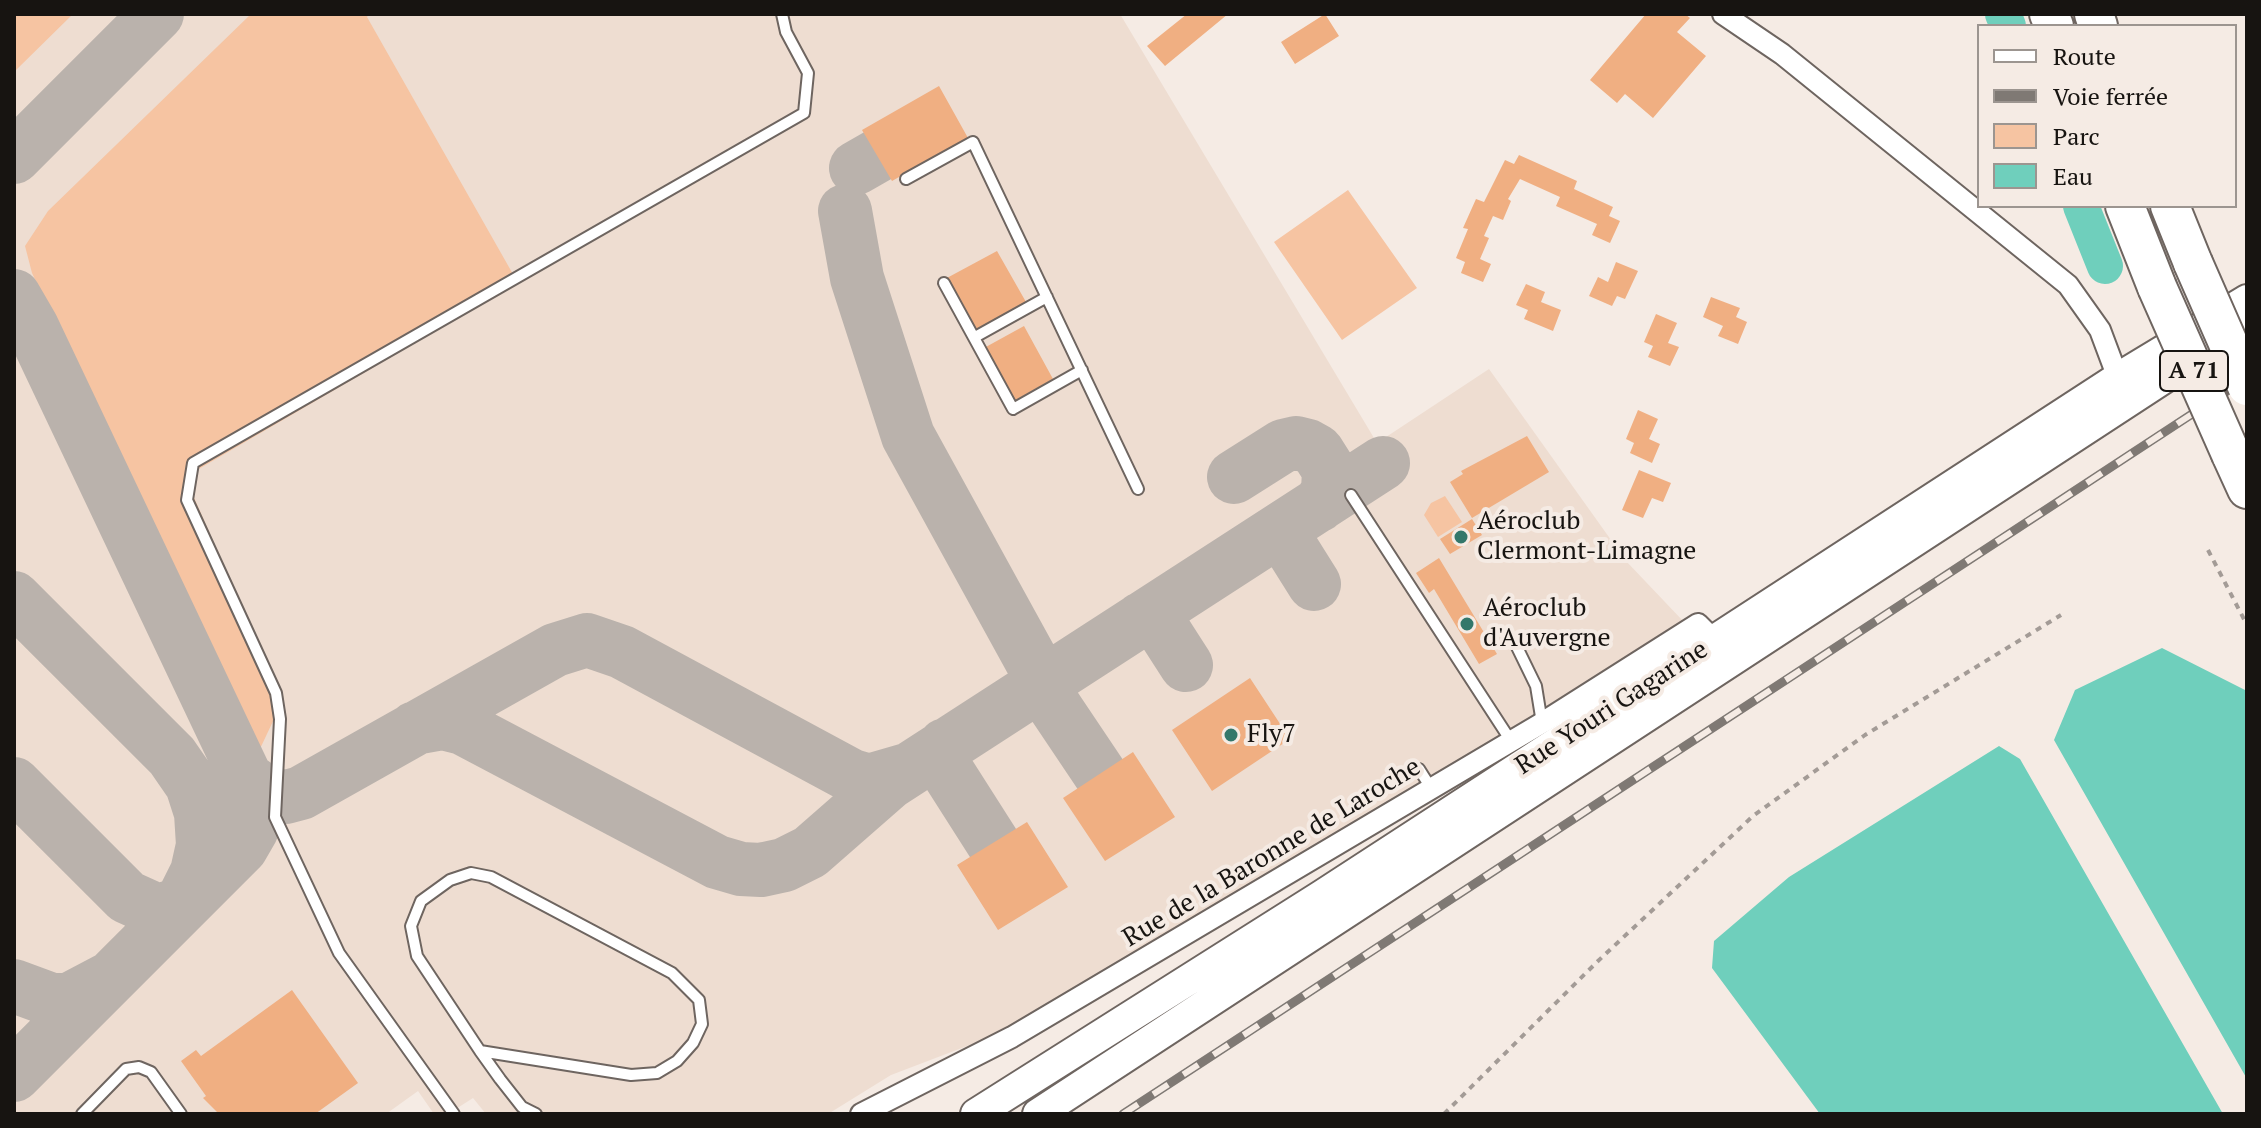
<!DOCTYPE html>
<meta charset="utf-8">
<style>
body{margin:0}
#map{position:relative;width:2261px;height:1128px;overflow:hidden;background:#f5ebe4;font-family:"PT Serif",serif}
canvas{display:block}
.frame{position:absolute;inset:0;border:16px solid #171411;pointer-events:none}
.legend{position:absolute;left:1977px;top:24px;width:260px;height:184px;box-sizing:border-box;background:#f5ebe4;border:2px solid #9c9590;margin:0;padding:10px 14px;list-style:none;font-size:24px;color:#171411}
.legend li{display:flex;align-items:center;gap:16px;height:40px}
.legend b{width:40px;border:2px solid #9c9590}
</style>
<div id="map">
<canvas width="2261" height="1128"></canvas>
<div class="frame"></div>
<ul class="legend">
<li><b style="height:10px;background:#fff"></b>Route</li>
<li><b style="height:10px;background:#7f7974"></b>Voie ferrée</li>
<li><b style="height:22px;background:#f6c4a2"></b>Parc</li>
<li><b style="height:22px;background:#6fcfbc"></b>Eau</li>
</ul>
</div>
<script>
const ctx = document.querySelector('canvas').getContext('2d');
ctx.lineJoin = 'round';
function fillPath(path, color) {
  ctx.fillStyle = color;
  ctx.fill(path, 'evenodd');
}
function toPath(rows) {
  const path = new Path2D();
  for (const r of rows) {
    path.moveTo(r[0], r[1]);
    for (let i = 2; i < r.length; i += 2) path.lineTo(r[i], r[i + 1]);
  }
  return path;
}
function strokePath(path, color, width, dash) {
  ctx.strokeStyle = color;
  ctx.lineWidth = width;
  ctx.lineCap = dash ? 'butt' : 'round';
  ctx.setLineDash(dash || []);
  ctx.stroke(path);
}
function label(font, color, halo, rows, align = 'center') {
  ctx.font = font + ' "PT Serif",serif';
  ctx.lineWidth = 8;
  ctx.setLineDash([]);
  ctx.textBaseline = 'middle';
  ctx.strokeStyle = halo;
  ctx.fillStyle = color;
  for (const [text, x, y, turn = 0] of rows) {
    ctx.save();
    ctx.translate(x, y);
    ctx.rotate((+turn || 0) * Math.PI / 180);
    ctx.textAlign = isNaN(turn) ? turn : align;
    if (halo) ctx.strokeText(text, 0, 0);
    ctx.fillText(text, 0, 0);
    ctx.restore();
  }
}
const built = toPath([
 [14,14,1120,14,1377,443,1489,369,1626,561,1684,622,1537,716,1009,1030,891,1075,828,1114,486,1114,473,1098,448,1114,434,1114,418,1091,386,1114,14,1114]
]);
const green = toPath([
 [14,14,73,14,14,72],
 [251,14,369,14,367,17,518,283,185,477,283,700,258,753,32,273,25,246,48,211],
 [1348,190,1417,288,1342,340,1274,242],
 [1445,496,1462,522,1438,537,1424,515,1431,503]
]);
const water = toPath([
 [2162,648,2247,691,2247,1079,2054,740,2075,690],
 [1999,746,2020,759,2223,1114,1820,1114,1712,968,1714,941,1789,877]
]);
const river = toPath([
 [2003,14,2008,26],
 [2081,206,2105,266]
]);
const taxiway = toPath([
 [14,157,157,14],
 [856,168,877,156],
 [845,211,857,278,908,436,1035,667,1036,680,1028,693],
 [14,296,32,327,246,778,268,794,286,797,301,793,555,650,587,640,622,652,852,776,869,781,907,770],
 [1234,477,1283,446,1296,443,1308,446,1317,451,1329,470,1328,491,1319,505],
 [1270,536,1287,541,1314,584],
 [14,598,172,756,192,785,201,813,203,845,197,872,181,904],
 [1141,619,1151,618,1159,623,1186,665],
 [1028,693,1039,690,1047,695,1100,774],
 [415,728,443,723,463,728,717,862,741,869,761,870,784,865,810,852,890,782,1383,463],
 [945,745,942,763,993,843],
 [14,784,127,897,158,911,187,902],
 [14,986,52,1000,69,1000,107,980],
 [14,1075,241,848,252,829,253,816,246,778]
]);
const building = toPath([
 [1187,14,1228,14,1165,66,1147,46],
 [1325,14,1339,36,1295,64,1281,42],
 [1646,14,1685,14,1690,18,1677,32,1706,56,1653,118,1625,94,1617,103,1590,80],
 [939,86,968,138,892,181,862,130],
 [1519,155,1577,181,1574,189,1613,207,1609,216,1620,221,1610,243,1592,235,1597,224,1556,206,1560,197,1520,179,1508,199,1511,201,1503,220,1493,216,1484,236,1489,238,1480,259,1491,264,1483,282,1461,273,1465,262,1456,258,1468,229,1463,228,1476,199,1484,202,1505,160,1514,164],
 [997,251,1026,302,974,331,945,279],
 [1616,262,1638,271,1625,299,1617,296,1612,306,1589,296,1598,277,1608,282],
 [1526,284,1545,292,1541,302,1561,310,1553,331,1524,319,1528,310,1516,305],
 [1711,297,1740,308,1736,317,1747,322,1738,344,1718,336,1723,326,1703,317],
 [1656,314,1677,323,1668,343,1679,347,1670,366,1648,357,1653,346,1644,342],
 [1024,326,1053,379,1014,401,984,348],
 [1638,410,1658,419,1649,439,1660,444,1652,463,1630,453,1634,443,1626,439],
 [1527,436,1549,472,1472,518,1450,482,1463,474,1461,471],
 [1639,470,1671,483,1663,502,1652,498,1643,518,1622,510],
 [1472,519,1482,535,1450,554,1440,539],
 [1439,558,1497,654,1479,664,1434,589,1429,593,1416,573],
 [1250,678,1290,739,1212,791,1172,730],
 [1133,752,1175,817,1105,861,1063,798],
 [1027,822,1068,887,998,930,957,865],
 [292,990,358,1083,315,1114,219,1114,203,1098,206,1096,181,1061,196,1050,201,1056]
]);
const path = toPath([
 [2208,550,2247,625],
 [1444,1114,1598,961,1753,816,1865,735,2061,615]
]);
const lane = toPath([
 [906,179,973,142,1138,489],
 [944,283,1013,409,1082,370],
 [975,337,1047,297],
 [1351,495,1511,741],
 [1516,645,1536,686,1542,723],
 [1419,769,1431,788],
 [480,1051,631,1075,657,1073,677,1061,693,1043,702,1024,699,1000,672,973,491,877,471,873,450,880,421,901,411,926,417,956,480,1051,500,1079,522,1107,536,1114],
 [82,1114,126,1069,139,1067,151,1072,181,1114],
 [454,1114,339,953,275,817,280,719,276,693,187,500,193,463,804,113,808,73,786,32,782,14]
]);
const street = toPath([
 [1723,14,1782,54,2068,285,2100,330,2118,378],
 [861,1114,1012,1037,1542,723,1698,624,1715,641]
]);
const secondary = toPath([
 [976,1114,1321,896,2118,378,2247,300],
 [1038,1114,2242,327]
]);
const highway = toPath([
 [2049,14,2054,26],
 [2094,14,2098,26],
 [2125,206,2157,287],
 [2170,206,2193,263],
 [2231,454,2247,489]
]);
const rail = toPath([
 [1123,1114,2247,378]
]);
const highwayBridge = toPath([
 [2193,263,2247,386],
 [2157,287,2231,454]
]);
const markers = [
 [1461,537,8,"#34776a"],
 [1467,624,8,"#34776a"],
 [1231,735,8,"#34776a"]
];
const shields = [
 [2194,371,68]
];
const shieldNames = [
 ["A 71",2194,371]
];
const poiNames = [
 ["Aéroclub",1477,522],
 ["Clermont-Limagne",1477,552],
 ["Aéroclub",1483,609],
 ["d'Auvergne",1483,639],
 ["Fly7",1247,735]
];
const streetNames = [
 ["Rue Youri Gagarine",1612,708,-33],
 ["Rue de la Baronne de Laroche",1272,853,-31]
];
fillPath(built, '#eeddd1');
fillPath(green, '#f6c4a2');
fillPath(water, '#6fcfbc');
strokePath(river, '#6fcfbc', 36);
strokePath(taxiway, '#bab2ac', 54);
fillPath(building, '#f0af82');
strokePath(lane, '#6e6560', 14);
strokePath(street, '#6e6560', 24);
strokePath(secondary, '#6e6560', 34);
strokePath(highway, '#6e6560', 42);
strokePath(path, '#a39b96', 4, [6, 6]);
strokePath(lane, '#fff', 10);
strokePath(street, '#fff', 20);
strokePath(secondary, '#fff', 30);
strokePath(highway, '#fff', 38);
strokePath(rail, '#7f7974', 9);
strokePath(rail, '#f5ebe4', 6, [18]);
strokePath(highwayBridge, '#6e6560', 42, []);
strokePath(highwayBridge, '#fff', 38);
for (const [x, y, r, color] of markers) {
  const dot = new Path2D();
  dot.arc(x, y, r, 0, 2 * Math.PI);
  ctx.fillStyle = color;
  ctx.fill(dot);
  strokePath(dot, '#f5ebe4', 3);
}
for (const [x, y, w] of shields) {
  const box = new Path2D();
  box.roundRect(x - w / 2, y - 20, w, 40, 6);
  ctx.fillStyle = '#f5ebe4';
  ctx.fill(box);
  strokePath(box, '#171411', 2);
}
label('bold 24px', '#171411', null, shieldNames);
label('26px', '#171411', '#f5ebe4', poiNames, 'left');
label('26px', '#171411', '#f5ebe4', streetNames);
</script>
